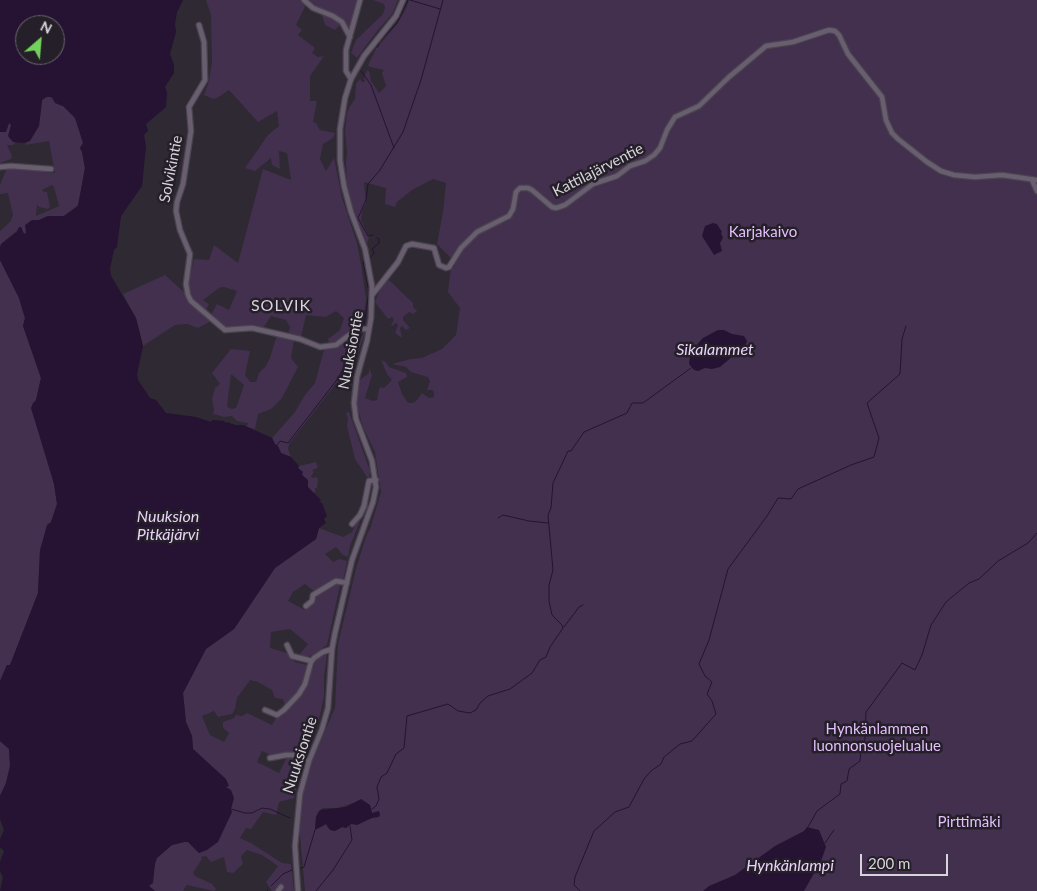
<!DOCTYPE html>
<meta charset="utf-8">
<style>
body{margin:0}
#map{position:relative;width:1037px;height:891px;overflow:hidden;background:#2e2932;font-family:Lato,sans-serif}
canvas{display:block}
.north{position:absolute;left:15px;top:15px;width:50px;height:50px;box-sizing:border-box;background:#241f28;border:1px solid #6b676f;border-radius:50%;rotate:27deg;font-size:14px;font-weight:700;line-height:20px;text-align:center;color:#d6d3d9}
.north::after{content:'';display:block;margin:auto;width:18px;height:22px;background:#72d25d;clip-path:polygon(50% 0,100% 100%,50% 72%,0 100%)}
.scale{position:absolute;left:860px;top:854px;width:88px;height:22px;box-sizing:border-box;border:2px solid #d6d3d9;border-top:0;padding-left:6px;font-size:15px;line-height:18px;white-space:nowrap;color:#d6d3d9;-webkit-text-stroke:4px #241f28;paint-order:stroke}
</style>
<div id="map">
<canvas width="1037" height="891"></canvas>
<div class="north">N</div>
<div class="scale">200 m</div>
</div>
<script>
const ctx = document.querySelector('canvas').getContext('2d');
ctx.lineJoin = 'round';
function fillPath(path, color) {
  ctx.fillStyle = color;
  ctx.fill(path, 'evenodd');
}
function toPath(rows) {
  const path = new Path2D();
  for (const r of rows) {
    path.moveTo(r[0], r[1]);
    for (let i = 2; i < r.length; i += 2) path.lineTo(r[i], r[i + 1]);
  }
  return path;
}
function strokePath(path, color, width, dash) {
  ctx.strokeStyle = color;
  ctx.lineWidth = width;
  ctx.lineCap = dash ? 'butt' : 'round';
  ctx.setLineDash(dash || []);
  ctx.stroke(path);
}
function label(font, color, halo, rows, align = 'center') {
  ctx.font = font + ' Lato,sans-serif';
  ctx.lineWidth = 5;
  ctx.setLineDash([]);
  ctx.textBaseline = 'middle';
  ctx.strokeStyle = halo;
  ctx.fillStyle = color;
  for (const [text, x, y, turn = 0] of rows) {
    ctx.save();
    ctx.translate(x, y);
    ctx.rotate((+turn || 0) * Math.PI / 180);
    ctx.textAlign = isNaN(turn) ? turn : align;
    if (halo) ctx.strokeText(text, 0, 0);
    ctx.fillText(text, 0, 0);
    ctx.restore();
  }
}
const green = toPath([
 [206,0,358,0,348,36,341,24,335,30,325,25,320,9,308,0,296,25,302,30,298,35,315,48,312,53,318,57,324,56,310,76,310,101,317,101,313,122,316,123,320,130,335,133,333,138,323,144,320,159,326,171,334,158,342,198,357,243,361,264,366,299,362,326,335,344,329,343,328,339,340,330,344,318,336,311,326,317,306,315,301,337,288,334,290,327,286,320,271,316,263,328,243,326,229,329,211,315,217,304,229,310,237,291,224,287,219,288,203,300,209,304,206,310,194,302,188,283,194,259,209,260,214,245,238,263,263,169,291,180,287,153,279,151,280,169,272,165,271,158,255,171,245,168,268,135,279,126,277,111,258,122,229,90,217,98,213,99,204,95,209,81,212,62,211,15],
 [373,0,398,0,392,14,377,31,357,58,351,53,356,40,383,14,385,8,384,4],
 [409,0,1037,0,1037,891,305,891,299,824,304,788,309,768,335,708,338,644,357,565,367,534,370,529,381,492,375,452,363,427,358,409,357,399,360,380,369,373,369,368,372,375,365,398,373,401,377,400,379,389,381,387,384,388,392,380,387,374,381,360,386,362,389,367,406,373,407,377,398,382,402,394,408,403,413,403,417,400,422,393,429,398,434,397,434,392,432,390,427,390,430,381,428,377,411,372,406,367,392,364,411,359,422,358,442,349,456,335,460,308,448,292,451,268,455,266,454,264,467,244,479,233,491,226,508,221,516,209,516,199,519,192,527,190,533,193,534,189,531,187,525,185,518,187,513,193,511,207,508,214,480,227,469,235,452,259,437,244,443,212,446,183,433,179,412,190,397,202,395,207,385,204,386,188,364,182,366,203,362,211,361,220,369,237,367,244,353,207,347,185,346,163,347,152,345,131,347,114,349,108,355,99,356,84,360,79,362,82,365,82,364,78,367,70,369,71,371,81,379,93,386,86,382,73,384,70,370,67,368,65,376,49,397,24,406,9],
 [359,801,364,801,370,806,372,813,374,814,377,812,372,818,351,824,346,828,342,827,337,830,328,828,326,824,315,830,316,817,318,812,323,808,338,808],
 [49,96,59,105,63,106,69,110,75,118,80,132,83,143,80,148,82,152,85,168,78,205,64,216,48,216,39,220,24,234,21,227,1,244,0,248,0,231,10,222,13,215,8,193,0,194,0,185,7,168,47,170,47,173,55,173,49,141,25,145,39,126,42,100],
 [52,185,54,187,59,206,36,216,37,204,39,207,48,209,50,207,47,192,44,192,42,190],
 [9,123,11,125,9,138,16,142,13,145,7,145,12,156,11,159,0,163,0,132,6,132],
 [0,260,19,298,25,319,23,326,41,378,36,400,54,484,57,504,51,522,40,550,38,593,10,665,7,665,0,681],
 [165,275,185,293,189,302,211,321,198,328,187,324,175,325,143,346,136,318,123,294],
 [389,280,413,303,413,307,417,311,413,314,409,312,403,317,403,320,410,328,406,330,402,326,400,328,402,338,395,333,398,325,396,323,392,326,391,325,394,320,392,317,388,319,375,302,379,292,386,281],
 [360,330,365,333,355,360,351,378,337,382,289,444,288,449,291,457,281,453,278,446,275,444,272,438,295,412,305,395,315,383,324,350,344,343],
 [277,335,294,340,291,358,298,367,282,398,271,409,258,414,255,429,247,427,248,423,237,421,232,416,224,417,213,414,214,410,212,399,215,388,220,384,212,373,231,349,250,351,245,375,250,382,256,382,259,373,266,366,270,358],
 [231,374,244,385,236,408,232,409,227,407],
 [349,412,370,471,369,478,367,477,355,459,347,426,348,418,346,413],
 [316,462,318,468,312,470,314,472,311,476,312,478,316,477,318,479,317,488,315,488,315,493,312,492,308,487,308,481,305,479,298,468,299,466],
 [368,493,367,504,350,546,348,557,343,555,336,547,325,554,333,562,340,559,347,561,343,581,336,579,315,592,305,584,293,592,288,601,305,610,313,601,315,596,336,584,340,585,327,645,314,654,305,658,299,655,308,644,290,629,271,632,270,648,287,653,295,662,307,665,308,672,297,694,285,705,283,699,275,698,272,690,258,682,250,680,237,698,235,709,232,714,218,717,214,711,202,716,210,735,224,742,229,733,223,728,223,722,234,718,236,715,242,716,247,713,272,725,276,718,283,713,306,686,316,660,327,654,324,677,324,696,319,719,304,757,273,756,262,751,257,762,279,773,287,757,303,760,294,798,279,802,276,815,263,812,251,829,246,828,240,838,251,843,282,863,291,864,294,891,283,891,280,887,277,891,272,891,266,882,278,866,262,855,247,850,241,856,243,864,233,873,227,872,224,857,211,862,206,856,201,857,202,859,193,873,195,876,212,884,216,889,214,891,187,885,183,891,155,891,149,886,157,858,172,845,184,842,188,842,199,853,231,809,226,787,203,758,193,749,192,736,186,722,183,693,206,649,234,629,275,568,316,539,319,528,343,537,352,532],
 [0,741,9,749,10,766,6,783,0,796]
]);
const water = toPath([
 [0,0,183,0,177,12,175,24,176,32,170,54,174,65,174,73,165,87,167,92,166,107,146,124,148,131,144,135,146,147,142,186,121,216,117,247,114,250,110,269,111,276,136,318,143,346,137,374,138,380,150,398,156,400,166,413,196,417,211,422,212,420,224,421,226,423,227,422,235,425,243,425,272,438,275,444,278,446,281,453,291,457,299,466,298,468,303,472,302,475,308,480,308,487,321,500,319,502,322,503,327,516,324,519,326,523,319,528,316,539,275,568,234,629,206,649,183,693,186,722,192,736,193,749,226,779,229,786,226,787,231,790,234,798,231,809,232,812,218,842,207,850,199,853,188,842,184,842,172,845,157,858,155,863,153,883,149,886,155,891,0,891,3,877,0,871,0,862,4,851,0,847,0,839,4,830,0,819,0,796,6,783,10,766,9,749,0,741,0,681,7,665,10,665,38,593,40,550,47,525,51,522,57,504,54,484,31,408,33,403,36,400,41,378,23,326,25,318,19,298,0,260,0,248,1,244,17,232,19,227,21,227,24,234,26,233,25,225,32,220,39,220,48,216,64,216,78,206,85,168,82,152,80,148,83,143,75,118,63,106,55,103,52,97,46,97,42,100,39,126,30,141,23,143,13,142,8,136,11,125,9,123,6,132,0,132],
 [25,25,55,25,55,55,25,55],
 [713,223,717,224,722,232,721,233,723,238,720,243,722,251,714,255,702,236,705,226],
 [718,330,724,330,732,334,744,336,747,341,745,346,720,367,712,369,705,368,698,371,694,370,689,364,690,356,695,347,703,338],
 [361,799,370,805,372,813,379,811,380,815,379,817,372,818,357,825,351,824,346,828,342,827,335,831,330,830,326,824,315,830,316,817,320,810,346,807],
 [807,827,819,830,826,847,821,861,804,891,703,891,709,886,735,875,775,846,804,831]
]);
const stream = toPath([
 [410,0,440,9],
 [378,47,378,43,397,23,408,0],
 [361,71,371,85,394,148],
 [373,235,368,236,358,218,366,200,368,184,380,170,403,132,421,80,443,0],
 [370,258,374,253,372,249,379,243,379,239,377,238],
 [364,326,369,292,363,262,364,261],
 [277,445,280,441,288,443,336,381,344,368,346,359,349,359,349,354,356,347,363,332],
 [498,518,503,515,529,521,548,523],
 [564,627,579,607,583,605],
 [231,809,245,813,252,813,262,808,270,809,290,818],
 [372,809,376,806,379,799,377,787,381,777,387,773,396,754,404,748,407,716,448,704,458,711,470,713,476,710,480,703,488,696,510,689,532,673,540,660,546,657,550,647,563,628,562,625,552,615,549,601,549,585,553,570,548,515,551,508,553,483,568,451,571,451,584,432,627,413,632,403,643,403,691,368],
 [808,827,817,811,840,794,841,784,847,781,849,769,860,761,861,749,865,739,866,712,902,663,915,670,922,655,931,625,946,602,969,583,979,579,998,561,1028,543,1037,533],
 [825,843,834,830],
 [299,869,304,867,315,830],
 [271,886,283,874,292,870],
 [267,891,268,890],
 [316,891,333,870,352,840,350,826],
 [580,891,574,885,575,877,594,831,615,812,629,807,644,779,651,771,661,764,664,757,680,744,692,741,716,714,712,701,707,694,712,682,705,676,699,664,709,640,728,569,767,516,778,498,791,499,798,489,851,465,874,457,879,438,867,403,900,374,902,339,906,326]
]);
const minor = toPath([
 [304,0,313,8,333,16,342,22,350,37],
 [199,25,204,42,205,80,189,107,191,131,183,184,177,202,176,211,180,230,190,254,186,284,188,295,191,301,225,330,252,328,300,339,320,347,336,345,357,329,369,329],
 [351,79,346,71,346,50,360,0],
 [0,167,11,166,51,169],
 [1032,180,1037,191],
 [372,295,398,262,406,246,412,244,434,248,439,265,446,268,449,267,461,248,477,232,509,216,513,209,516,192,520,188,528,188,532,190,552,207,556,208,565,205,593,184,617,176,630,166,645,161,654,155,660,148,667,130,675,117,699,106,729,77,766,46,793,42,829,30,835,31,839,35,848,54,878,92,882,97,886,120,892,133,898,139,927,162,941,171,954,175,975,177,1002,175,1037,180],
 [352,524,360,515,364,506,369,481,376,480],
 [306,606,312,601,313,595,336,581,347,583],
 [287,645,292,656,312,661],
 [265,710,277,715,284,710,299,694,305,684,311,662,314,658,323,652,332,649],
 [270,758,286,755,294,755,309,761],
 [278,891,281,887],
 [298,891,295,846,300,794,309,761,322,729,328,708,332,649,335,633,352,560,373,502,376,487,372,461,356,419,354,403,357,377,367,341,371,318,372,286,365,249,351,212,344,186,340,160,340,129,345,98,351,79,364,56,396,16,403,0]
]);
const streetNames = [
 ["Solvikintie",171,169,-79],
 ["Kattilajärventie",598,170,-27],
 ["Nuuksiontie",351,350,-79],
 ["Nuuksiontie",300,755,-72]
];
const parkNames = [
 ["Karjakaivo",763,232],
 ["Hynkänlammen",877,729],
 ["luonnonsuojelualue",877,746],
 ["Pirttimäki",969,822]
];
const neighbourhoodNames = [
 ["SOLVIK",281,306]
];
const waterNames = [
 ["Sikalammet",715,350],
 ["Nuuksion",168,517],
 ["Pitkäjärvi",168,535],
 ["Hynkänlampi",790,866]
];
fillPath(green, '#43304f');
fillPath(water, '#261232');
strokePath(stream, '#261232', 1);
strokePath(minor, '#49444d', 7);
strokePath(minor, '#685e6f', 4.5);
label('15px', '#d6d3d9', '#241f28', streetNames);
label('15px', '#e5bffd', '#241f28', parkNames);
ctx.letterSpacing = '1px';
label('16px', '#d9d1de', '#241f28', neighbourhoodNames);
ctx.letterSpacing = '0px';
label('italic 16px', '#ead3f9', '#241f28', waterNames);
</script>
